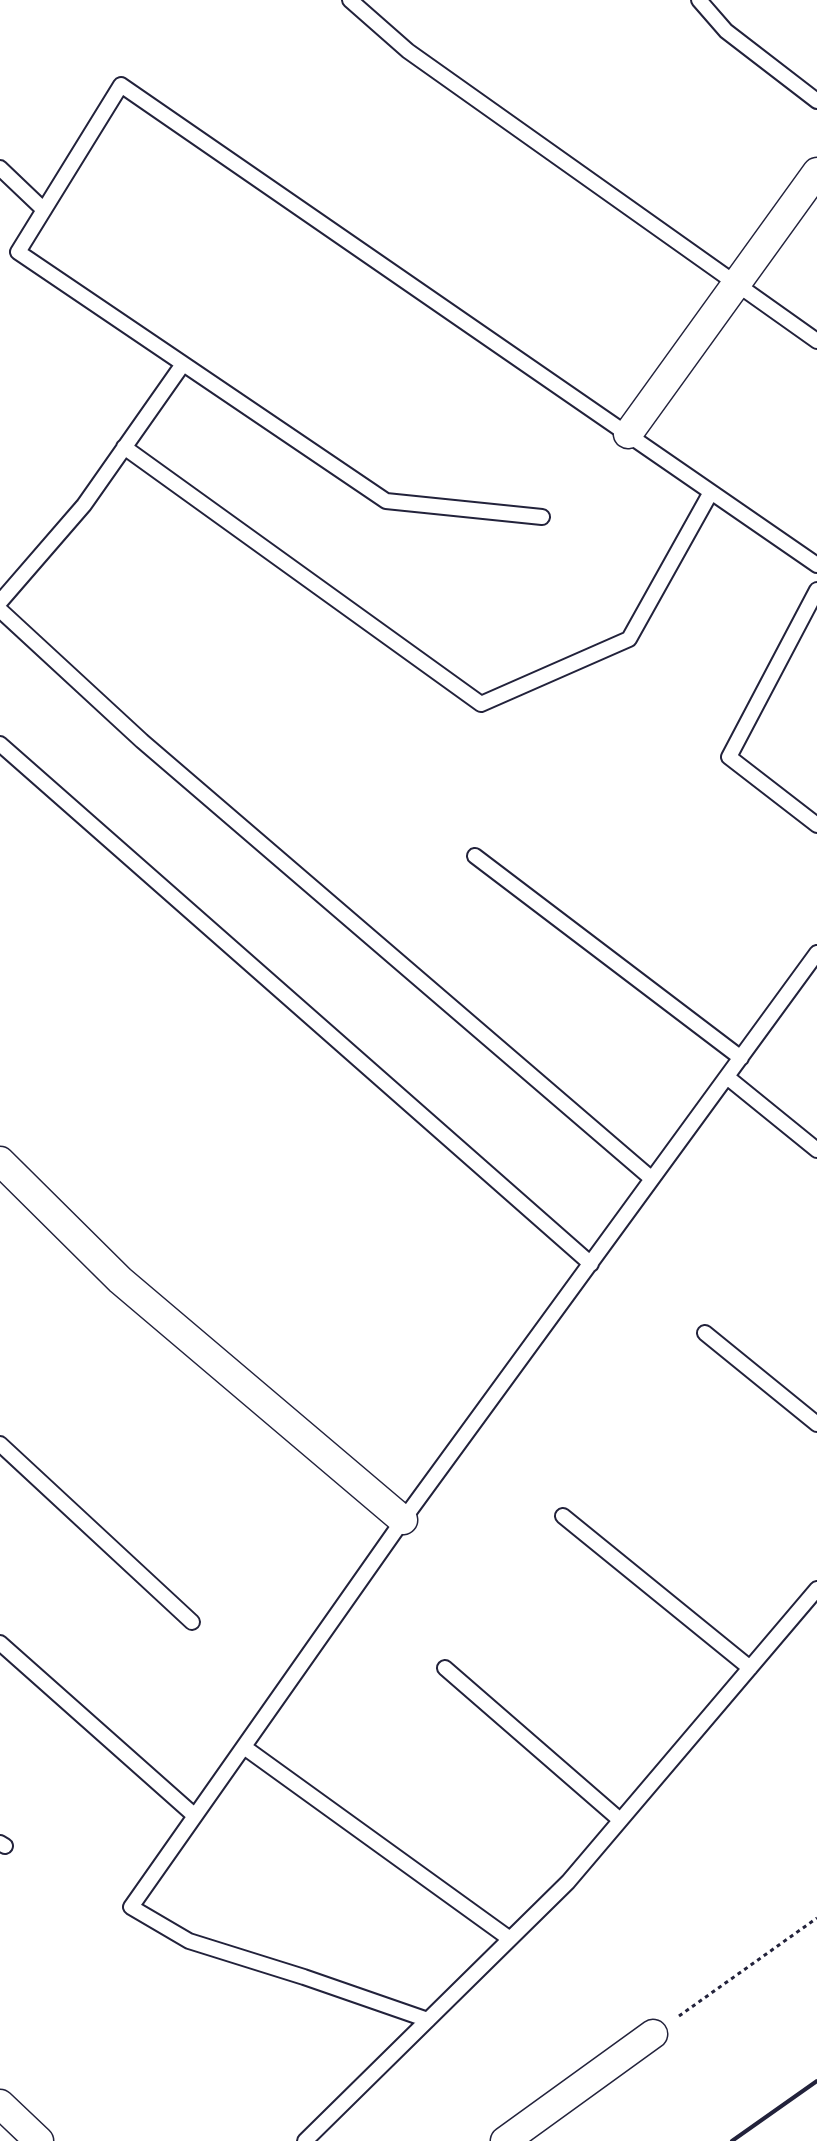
<!DOCTYPE html>
<style>
body{margin:0}
canvas{display:block;background:#fff}
</style>
<canvas width="817" height="2141"></canvas>
<script>
const ctx = document.querySelector('canvas').getContext('2d');
ctx.lineJoin = 'round';
function toPath(rows) {
  const path = new Path2D();
  for (const r of rows) {
    path.moveTo(r[0], r[1]);
    for (let i = 2; i < r.length; i += 2) path.lineTo(r[i], r[i + 1]);
  }
  return path;
}
function strokePath(path, color, width, dash) {
  ctx.strokeStyle = color;
  ctx.lineWidth = width;
  ctx.lineCap = dash ? 'butt' : 'round';
  ctx.setLineDash(dash || []);
  ctx.stroke(path);
}
const path = toPath([
 [679,2016,817,1918]
]);
const lane = toPath([
 [350,0,408,51,817,341],
 [699,0,726,31,817,101],
 [0,168,44,210],
 [124,447,481,704,629,639,711,492],
 [542,517,386,501,18,252,121,85,817,565],
 [817,590,729,757,817,825],
 [0,602,84,505,183,364],
 [0,610,142,741,652,1179],
 [0,744,591,1264],
 [475,856,741,1058],
 [727,1077,817,1150],
 [705,1333,817,1424],
 [0,1444,192,1622],
 [563,1516,750,1668],
 [0,1643,195,1816],
 [445,1668,620,1820],
 [244,1747,510,1939],
 [0,1843,5,1846],
 [428,2020,304,1977,189,1941,131,1907,403,1520,817,953],
 [305,2141,568,1882,817,1589]
]);
const street = toPath([
 [628,434,817,172],
 [0,1161,120,1280,403,1520],
 [0,2104,39,2141],
 [505,2141,653,2034]
]);
const rail = toPath([
 [732,2141,817,2081]
]);
strokePath(lane, '#22223b', 18);
strokePath(street, '#22223b', 31);
strokePath(path, '#22223b', 3, [4, 4]);
strokePath(lane, '#fff', 14);
strokePath(street, '#fff', 28);
strokePath(rail, '#22223b', 4);
</script>
